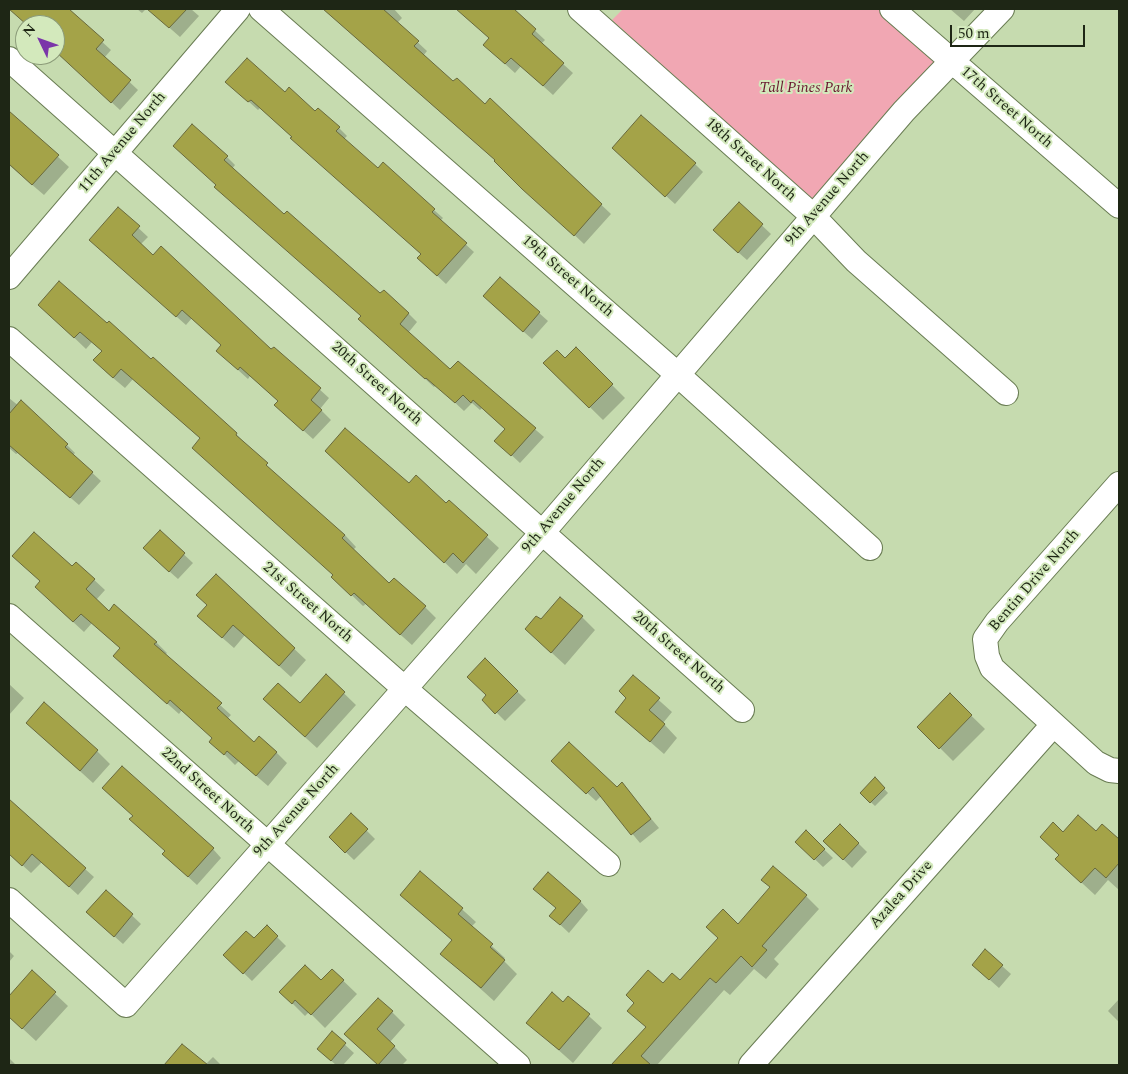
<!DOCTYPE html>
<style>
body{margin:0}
#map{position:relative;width:1128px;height:1074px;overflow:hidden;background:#c6dbaf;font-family:Spectral,serif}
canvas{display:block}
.frame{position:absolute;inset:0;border:10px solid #1e2615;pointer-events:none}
.north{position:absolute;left:15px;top:15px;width:50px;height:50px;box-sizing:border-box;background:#d3e9bc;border:1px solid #8b9b79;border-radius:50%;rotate:312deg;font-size:14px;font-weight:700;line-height:20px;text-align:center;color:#1e2615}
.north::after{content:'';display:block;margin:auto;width:18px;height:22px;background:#7b36a9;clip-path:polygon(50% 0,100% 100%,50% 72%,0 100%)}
.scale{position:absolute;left:950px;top:25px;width:135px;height:22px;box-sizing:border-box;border:2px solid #1e2615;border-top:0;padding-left:6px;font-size:15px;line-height:18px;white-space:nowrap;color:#1e2615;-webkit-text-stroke:4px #d3e9bc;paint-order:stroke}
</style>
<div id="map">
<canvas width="1128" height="1074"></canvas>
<div class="frame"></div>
<div class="north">N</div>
<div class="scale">50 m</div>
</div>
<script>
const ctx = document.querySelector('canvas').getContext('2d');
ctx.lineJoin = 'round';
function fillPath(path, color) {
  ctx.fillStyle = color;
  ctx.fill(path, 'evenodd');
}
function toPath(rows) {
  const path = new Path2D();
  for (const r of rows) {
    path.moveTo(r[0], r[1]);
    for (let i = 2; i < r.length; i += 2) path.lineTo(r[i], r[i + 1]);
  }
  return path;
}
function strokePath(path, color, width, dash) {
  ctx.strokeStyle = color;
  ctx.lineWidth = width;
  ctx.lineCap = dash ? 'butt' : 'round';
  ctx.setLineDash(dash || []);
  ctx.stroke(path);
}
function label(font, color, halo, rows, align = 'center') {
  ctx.font = font + ' Spectral,serif';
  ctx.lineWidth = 4;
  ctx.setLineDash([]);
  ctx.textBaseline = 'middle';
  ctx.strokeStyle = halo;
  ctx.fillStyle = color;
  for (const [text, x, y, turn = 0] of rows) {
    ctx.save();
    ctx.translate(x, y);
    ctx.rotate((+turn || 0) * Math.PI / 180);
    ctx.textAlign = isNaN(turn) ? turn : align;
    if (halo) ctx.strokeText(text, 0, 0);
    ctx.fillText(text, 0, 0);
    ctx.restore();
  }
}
const green = toPath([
 [623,9,881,9,940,60,812,202,612,20]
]);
const shadow = toPath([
 [9,9,66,9,111,50,104,58,138,90,120,110,55,50,55,25,25,26,22,23,24,22],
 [137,9,146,9,142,13],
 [148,9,191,9,199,16,180,37],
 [323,9,394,9,402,18,397,23,427,51,423,56,453,83,485,105,490,100,611,214,584,244,496,161],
 [457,9,512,9,545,40,541,44,573,73,553,95,521,66,515,73,494,54,490,39],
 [950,9,975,9,964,21],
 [236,90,285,93,339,128,347,136,344,139,378,169,383,164,434,210,443,218,440,221,474,252,446,284,428,267,422,255,260,108,258,110],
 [9,112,69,167,44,195,9,165],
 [183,154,227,157,235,165,232,169,284,216,381,295,384,291,409,314,417,322,408,333,451,371,458,363,544,437,520,463,505,449,506,430,482,408,480,410,472,403,464,411,436,385,434,387,368,327,362,316],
 [622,156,695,164,703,172,675,204],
 [739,204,771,234,747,260,723,239],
 [118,209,148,237,140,245,271,351,274,348,329,398,320,409,331,420,313,439,285,414,279,402,250,376,248,379,227,360,223,346,192,318,186,325,100,249],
 [501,279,548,321,532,339,493,305],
 [40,305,236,434,277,476,345,535,356,547,353,550,389,585,425,607,436,618,412,645,366,604,363,606,333,577,335,575,201,439,133,379,125,388,106,372,103,351,92,342,86,349],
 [576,349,625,398,603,420,545,363,565,360],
 [9,398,67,445,75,453,73,455,101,481,79,505,18,453,16,454,9,448],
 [339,463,409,484,446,505,449,502,499,548,476,574,466,564,457,574],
 [160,532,193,563,178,579,153,557],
 [76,563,105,590,96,600,109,613,156,642,167,653,165,655,231,715,227,719,254,744,276,752,287,763,268,786,239,761,235,765,222,752,214,739,182,710,179,714,125,666,121,649,92,623,84,632,47,598],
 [216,575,306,660,291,677,245,635,234,648,210,627,208,605],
 [582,617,595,630,565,665,526,629,541,621],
 [485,660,526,700,505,721,484,700,488,695],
 [326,676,356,705,317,748,276,711,300,705],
 [633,677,672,712,663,723,677,738,664,754,616,712,628,699],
 [9,684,24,698,9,715],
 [950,695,985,729,953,761,919,727],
 [27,723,97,751,110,764,93,783],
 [561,769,617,788,622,784,659,828,640,843,601,796,596,801],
 [875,779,888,793,875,806,861,793],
 [9,801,94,877,78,895,42,862,31,873,9,853],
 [351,815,375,839,354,860,330,837],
 [840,825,867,852,852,868,825,841],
 [1102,826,1119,841,1119,890,1108,880,1095,895,1070,872,1060,855,1063,833,1096,833],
 [806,832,833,858,823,867,797,842],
 [213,849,221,858,197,885,172,862],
 [421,872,476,922,471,927,505,958,503,960,517,974,494,1001,442,954,453,941,401,895],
 [763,880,806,896,819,909,774,959,779,964,766,979,754,969,730,995,724,990,657,1065,613,1065,647,1028,629,1011,663,985,680,982,738,926,771,888],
 [535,889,580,901,588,910,569,933,551,916,557,909],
 [106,891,141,924,123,944,96,920],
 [267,927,286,946,252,981,225,955,254,940],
 [9,951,14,956,9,962],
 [1002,966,1011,974,999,988,982,973],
 [332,970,357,994,325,1028,309,1012,305,1016,281,992,321,982],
 [32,972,68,1006,36,1041,9,1016,9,998],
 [569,998,602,1028,573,1063,528,1023,564,1004],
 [379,999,405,1025,390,1042,407,1060,402,1065,379,1065,359,1047],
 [1119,999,1119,1022,1108,1011],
 [332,1033,354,1053,343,1065,336,1065,318,1049],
 [182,1046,205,1065,213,1057,221,1065,165,1065],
 [9,1058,16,1065,9,1065]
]);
const building = toPath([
 [9,9,69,9,104,40,96,49,131,80,111,103,55,51,55,25,27,25,9,9],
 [147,9,187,9,169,28,147,9],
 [323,9,383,9,419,41,414,46,453,81,457,78,485,104,490,98,602,204,574,236,522,189,494,161,495,160,323,9],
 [456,9,514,9,536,29,532,34,564,63,543,86,511,58,505,64,483,45,489,38,456,9],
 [247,58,285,92,289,87,315,111,318,108,340,127,336,131,378,168,383,162,435,209,432,212,467,243,437,276,417,258,421,254,290,138,292,137,251,100,248,102,225,82,247,58],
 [9,111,59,155,32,185,9,164,9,111],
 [641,115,696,163,665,197,612,148,641,115],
 [192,124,228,156,224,160,284,214,287,211,380,293,384,290,409,313,400,324,450,369,458,361,536,428,511,456,494,441,505,429,473,400,471,403,463,395,455,403,426,378,425,379,358,319,361,316,214,187,216,185,173,146,192,124],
 [739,202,763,224,738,253,713,230,739,202],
 [118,207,140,226,132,235,153,255,161,246,271,349,274,347,321,388,311,400,322,410,303,431,274,405,278,401,240,367,238,370,216,351,221,345,182,310,176,317,89,240,118,207],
 [500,277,540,312,523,332,483,296,500,277],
 [59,281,107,323,109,321,151,359,153,357,237,433,236,435,268,463,266,465,345,535,342,538,389,583,394,578,426,606,400,635,354,593,351,596,331,577,333,575,192,448,200,438,121,369,113,378,93,360,102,351,80,332,74,338,38,305,59,281],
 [576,347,613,384,589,408,543,363,557,350,565,358,576,347],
 [21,400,68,444,65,447,93,472,70,498,9,445,9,414,21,400],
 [345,428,409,483,416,475,446,503,449,500,488,535,463,563,453,553,444,563,325,451,345,428],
 [160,530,185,553,169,572,143,548,160,530],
 [34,532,72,566,76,562,95,579,86,589,109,611,114,604,157,642,154,644,222,703,217,708,254,742,259,736,277,752,256,776,227,751,224,755,209,742,212,738,170,700,167,704,113,656,120,648,81,614,73,622,35,587,40,581,12,556,34,532],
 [216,574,295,648,279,666,233,625,222,638,197,616,207,605,196,595,216,574],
 [560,597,583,616,551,653,525,629,536,616,541,619,560,597],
 [485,658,518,691,495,714,482,700,486,695,467,677,485,658],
 [326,674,345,692,305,737,263,699,278,683,300,703,326,674],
 [633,675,660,698,649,710,665,724,650,742,615,712,626,698,619,691,633,675],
 [950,693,972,715,939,749,917,727,950,693],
 [44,702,98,750,80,771,26,723,44,702],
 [569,742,617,787,622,782,651,819,631,835,593,787,586,794,551,761,569,742],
 [122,766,214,848,188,877,162,854,165,851,129,819,133,816,102,788,122,766],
 [875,777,885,788,870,803,860,793,875,777],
 [9,799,86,868,69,887,32,854,22,866,9,854,9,799],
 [351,813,368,829,345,853,329,837,351,813],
 [1078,815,1096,831,1102,824,1119,839,1119,863,1106,878,1095,868,1081,883,1055,859,1059,855,1040,837,1053,822,1063,832,1078,815],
 [840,824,859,843,843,860,823,841,840,824],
 [806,830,825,849,814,860,795,842,806,830],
 [773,866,807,895,762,946,767,950,752,967,741,956,716,983,710,978,641,1056,651,1065,611,1065,646,1027,627,1011,634,1003,626,995,648,970,663,983,672,973,680,980,718,938,706,927,723,909,738,924,770,887,761,880,773,866],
 [420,871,463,908,458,914,493,944,490,947,505,960,481,988,440,954,452,940,400,895,420,871],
 [548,872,581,901,560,925,549,916,556,908,533,889,548,872],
 [106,890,133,914,114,937,86,912,106,890],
 [267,925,278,936,243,974,223,955,246,931,254,938,267,925],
 [985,949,1003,965,989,980,972,965,985,949],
 [305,965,321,980,332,969,344,980,311,1015,295,1000,292,1004,279,992,305,965],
 [32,970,56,992,22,1029,9,1017,9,996,32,970],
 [552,992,563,1002,568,996,590,1014,559,1050,526,1023,552,992],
 [378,998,393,1011,377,1029,395,1046,378,1065,344,1034,378,998],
 [332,1031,346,1043,331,1061,317,1049,332,1031],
 [182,1044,208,1065,164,1065,182,1044]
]);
const minor = toPath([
 [261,9,677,374,870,548],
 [580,9,813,216,856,261,1006,393],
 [892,9,1119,206],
 [9,59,742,710],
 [9,277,238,9],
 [9,339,405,689,608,864],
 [1119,484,997,622,985,639,987,656,992,668,1096,763,1110,770,1119,771],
 [9,616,518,1065],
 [9,900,126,1005,542,533,904,111,1002,9],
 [751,1065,1053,725]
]);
const parkNames = [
 ["Tall Pines Park",806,89]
];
const streetNames = [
 ["17th Street North",1006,108,41],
 ["11th Avenue North",123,143,-50],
 ["18th Street North",750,160,42],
 ["9th Avenue North",828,199,-49],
 ["19th Street North",567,277,41],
 ["20th Street North",376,384,42],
 ["9th Avenue North",564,506,-50],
 ["Bentin Drive North",1035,581,-49],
 ["21st Street North",307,603,41],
 ["20th Street North",678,653,41],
 ["22nd Street North",207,791,42],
 ["9th Avenue North",297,811,-48],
 ["Azalea Drive",902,895,-48]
];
fillPath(green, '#f1a7b3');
fillPath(shadow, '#0003');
fillPath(building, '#a4a348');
strokePath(building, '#69693d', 1);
strokePath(minor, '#697c53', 26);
strokePath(minor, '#fff', 24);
label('italic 15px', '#69172f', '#d3e9bc', parkNames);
label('15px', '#1e2615', '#d3e9bc', streetNames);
</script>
